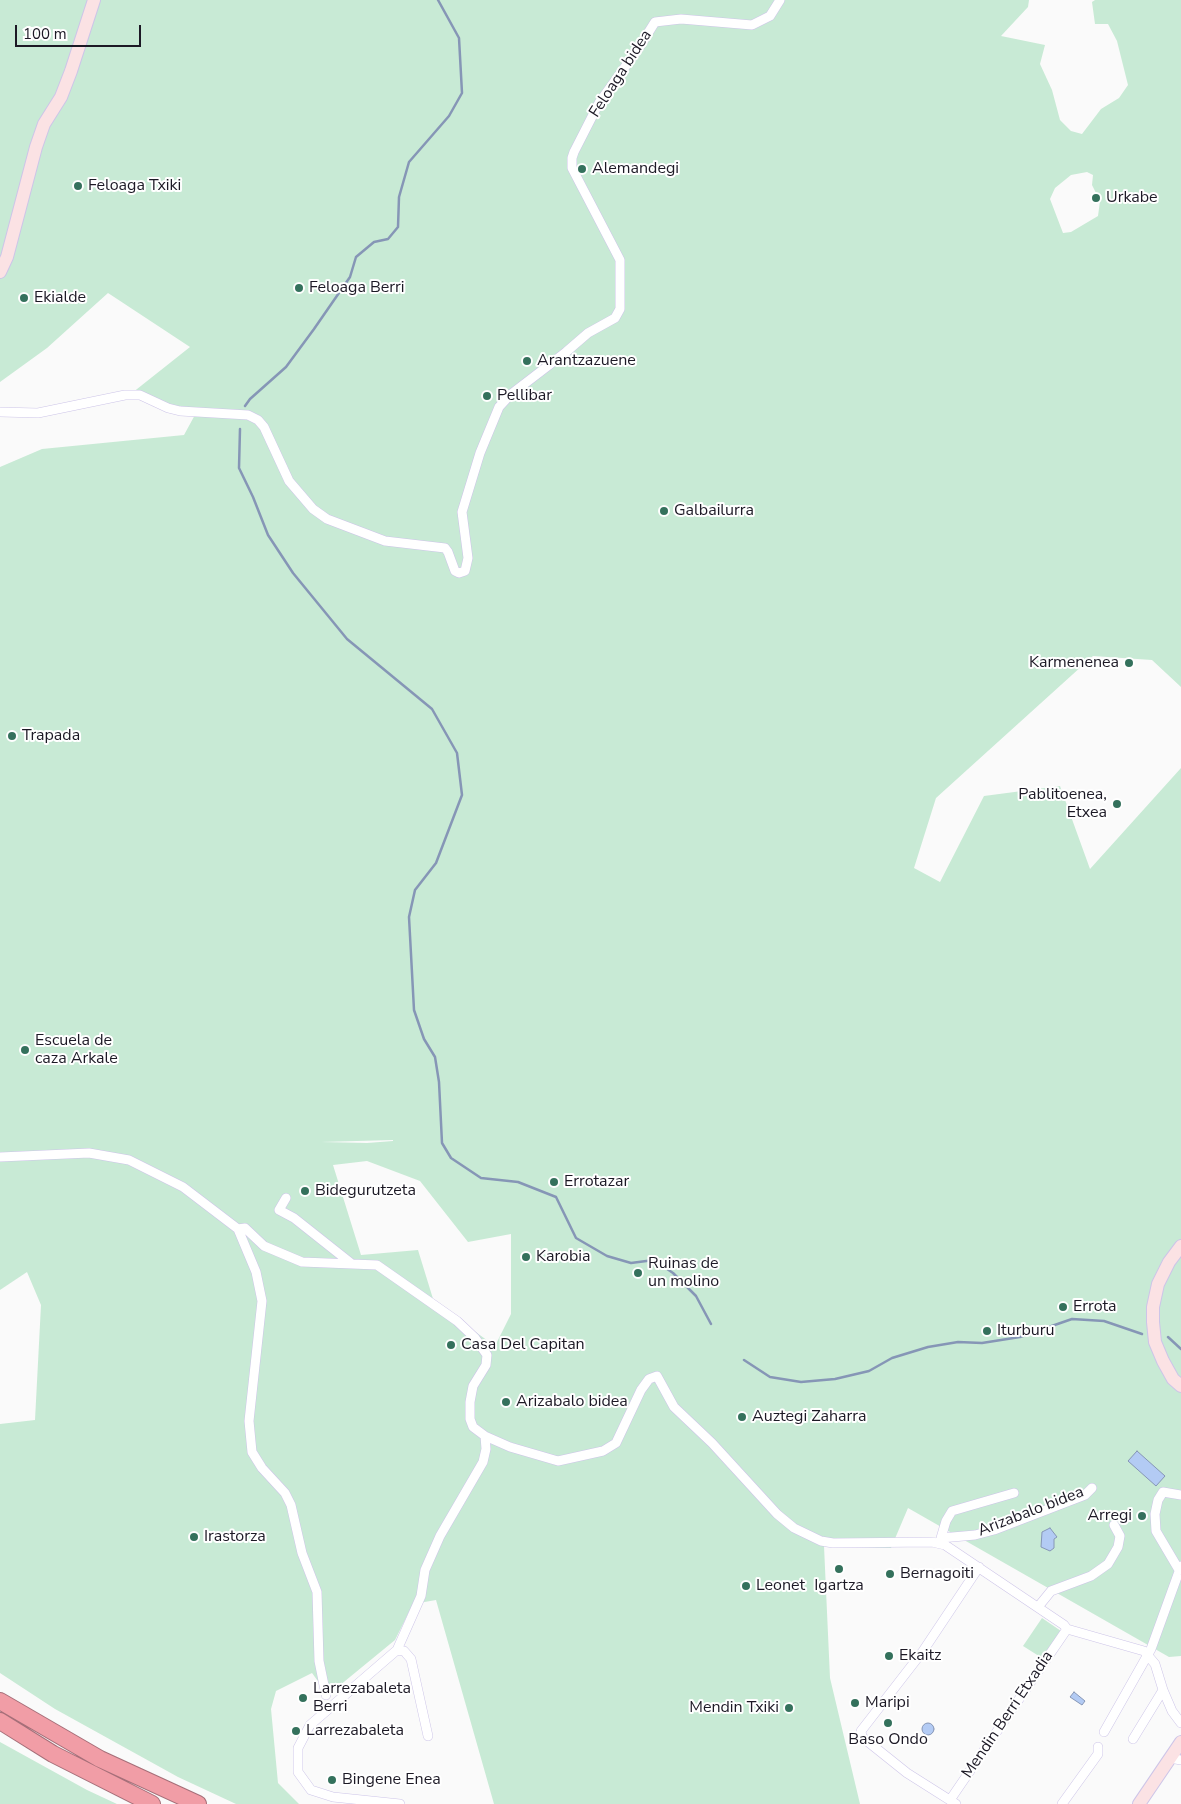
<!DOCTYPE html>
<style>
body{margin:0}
#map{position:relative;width:1181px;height:1804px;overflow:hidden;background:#fafafa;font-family:"Nunito Sans",sans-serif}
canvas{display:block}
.scale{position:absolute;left:15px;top:25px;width:126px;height:22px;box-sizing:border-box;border:2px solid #1c1925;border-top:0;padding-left:6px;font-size:15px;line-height:18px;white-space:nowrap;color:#1c1925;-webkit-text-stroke:4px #fff;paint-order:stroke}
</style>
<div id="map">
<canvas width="1181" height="1804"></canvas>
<div class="scale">100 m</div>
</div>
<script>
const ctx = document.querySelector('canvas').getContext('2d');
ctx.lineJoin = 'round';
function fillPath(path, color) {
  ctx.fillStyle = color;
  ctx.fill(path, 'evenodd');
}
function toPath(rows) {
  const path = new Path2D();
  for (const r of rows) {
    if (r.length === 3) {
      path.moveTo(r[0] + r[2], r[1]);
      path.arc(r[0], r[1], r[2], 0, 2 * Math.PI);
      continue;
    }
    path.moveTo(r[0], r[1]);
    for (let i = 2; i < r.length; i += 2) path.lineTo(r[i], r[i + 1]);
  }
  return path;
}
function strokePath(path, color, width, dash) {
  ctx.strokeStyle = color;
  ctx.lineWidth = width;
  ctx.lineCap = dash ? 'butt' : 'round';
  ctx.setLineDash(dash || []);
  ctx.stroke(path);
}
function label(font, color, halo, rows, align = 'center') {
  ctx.font = font + ' "Nunito Sans",sans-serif';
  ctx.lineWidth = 4;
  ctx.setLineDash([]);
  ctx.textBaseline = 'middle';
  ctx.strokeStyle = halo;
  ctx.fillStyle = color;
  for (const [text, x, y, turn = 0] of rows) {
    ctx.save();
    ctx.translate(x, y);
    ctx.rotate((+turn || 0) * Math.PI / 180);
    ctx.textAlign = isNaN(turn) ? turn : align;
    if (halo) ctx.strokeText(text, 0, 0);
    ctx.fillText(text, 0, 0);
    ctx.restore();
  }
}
const green = toPath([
 [0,0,1029,0,1028,7,1001,36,1045,45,1040,64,1052,90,1060,120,1071,131,1082,134,1101,109,1119,98,1128,85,1117,41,1108,24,1095,24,1092,2,1095,0,1181,0,1181,687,1152,660,1093,656,936,798,914,868,940,882,984,796,1060,786,1090,869,1181,768,1181,1656,1169,1657,908,1508,891,1548,824,1546,830,1678,860,1804,494,1804,436,1600,413,1604,395,1640,328,1695,312,1673,276,1691,271,1709,278,1783,299,1804,236,1804,178,1777,55,1709,0,1673,0,1424,35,1420,41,1305,27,1272,0,1290,0,467,42,449,184,435,196,413,132,393,190,347,108,293,47,348,0,382],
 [1087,172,1093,175,1092,185,1100,201,1098,216,1071,232,1063,233,1050,199,1055,188,1071,175],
 [393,1141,367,1143,321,1142,393,1140],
 [367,1161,420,1181,468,1242,511,1234,511,1314,495,1346,434,1302,418,1250,361,1255,333,1165],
 [1042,1618,1061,1631,1042,1658,1023,1646],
 [0,1742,87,1790,117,1804,0,1804]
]);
const water = toPath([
 [1137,1451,1165,1476,1156,1486,1128,1461,1137,1451],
 [1050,1528,1057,1537,1054,1539,1054,1548,1050,1551,1041,1547,1042,1532,1050,1528],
 [1074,1692,1085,1701,1082,1705,1070,1697,1074,1692],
 [928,1729,6]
]);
const stream = toPath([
 [245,406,250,399,286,367,314,329,350,277,356,257,374,242,388,239,398,227,399,197,409,162,449,116,462,93,459,38,438,0],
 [240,429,239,468,253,497,268,535,293,573,347,639,432,709,457,753,462,795,436,863,415,890,409,917,414,1010,424,1039,435,1057,439,1082,442,1143,451,1158,481,1178,518,1182,556,1197,576,1238,607,1256,631,1263,654,1260,673,1273,696,1296,711,1324],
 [1168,1337,1181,1349],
 [744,1360,770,1377,801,1382,835,1379,869,1371,892,1358,928,1347,958,1342,982,1343,1020,1337,1072,1319,1104,1321,1142,1334]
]);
const street = toPath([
 [0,412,38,413,125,395,140,395,168,408,180,411,248,415,258,420,264,427,289,481,313,509,327,519,385,541,445,548,448,552,455,571,459,573,465,571,468,558,462,512,480,453,499,407,510,395,566,352,588,333,615,318,620,309,620,260,572,168,572,158,574,152,599,103,638,49,655,22,681,19,752,25,770,16,780,0],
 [0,1157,89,1153,129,1160,183,1187,238,1229,256,1272,262,1301,249,1421,252,1452,262,1468,285,1493,291,1505,302,1553,317,1592,319,1661,326,1695],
 [286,1198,279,1210,294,1218,352,1264],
 [238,1229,245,1228,264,1246,302,1262,377,1265,457,1321,475,1338,487,1355,486,1365,473,1386,470,1402,470,1419,473,1427,485,1436,510,1447,558,1461,603,1451,616,1443,641,1390,649,1379,657,1376,674,1407,712,1443,777,1514,794,1528,821,1541,833,1543,932,1542,945,1545,1064,1625,1067,1629,1144,1651,1155,1664,1163,1690,1172,1711,1181,1723],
 [941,1538,946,1521,952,1511,1014,1493],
 [940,1543,941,1538,975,1535,994,1530,1085,1495,1092,1488],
 [1179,1570,1156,1531,1155,1514,1158,1500,1163,1492,1181,1495],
 [1038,1607,1051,1591,1091,1576,1108,1564,1118,1547,1120,1536,1114,1525],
 [397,1650,404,1651,411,1659,428,1736],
 [1104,1732,1151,1649,1181,1566],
 [1133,1739,1163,1690],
 [1170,1758,1181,1760],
 [950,1800,1067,1629],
 [400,1804,333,1797,311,1790,298,1772,298,1748,310,1725,397,1650,421,1596,425,1570,440,1536,483,1462,486,1449,485,1436],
 [956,1804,907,1773,862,1737,861,1731,923,1651,979,1567],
 [1062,1804,1098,1754,1098,1747]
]);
const secondary = toPath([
 [0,272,7,257,36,147,44,124,61,97,71,71,94,0],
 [1181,1246,1169,1262,1158,1284,1153,1307,1153,1322,1155,1342,1163,1361,1173,1379,1181,1386],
 [1139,1804,1181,1742]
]);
const highway = toPath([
 [0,1701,100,1759,198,1804],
 [0,1721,53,1754,152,1804]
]);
const markers = [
 [582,169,5,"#34715c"],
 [78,186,5,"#34715c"],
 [1096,198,5,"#34715c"],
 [299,288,5,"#34715c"],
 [24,298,5,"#34715c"],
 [527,361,5,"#34715c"],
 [487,396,5,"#34715c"],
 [664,511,5,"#34715c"],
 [1129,663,5,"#34715c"],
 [12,736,5,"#34715c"],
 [1117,804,5,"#34715c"],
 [25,1050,5,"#34715c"],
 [554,1182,5,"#34715c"],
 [305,1191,5,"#34715c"],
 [526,1257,5,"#34715c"],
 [638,1273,5,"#34715c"],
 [1063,1307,5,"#34715c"],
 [987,1331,5,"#34715c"],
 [451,1345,5,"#34715c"],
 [506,1402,5,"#34715c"],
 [742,1417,5,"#34715c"],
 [1142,1516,5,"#34715c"],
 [194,1537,5,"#34715c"],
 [839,1569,5,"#34715c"],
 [890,1574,5,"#34715c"],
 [746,1586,5,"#34715c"],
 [889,1656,5,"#34715c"],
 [303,1698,5,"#34715c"],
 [855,1703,5,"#34715c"],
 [789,1708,5,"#34715c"],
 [888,1723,5,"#34715c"],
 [296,1731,5,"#34715c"],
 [332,1780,5,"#34715c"]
];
const streetNames = [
 ["Feloaga bidea",621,74,-57],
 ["Arizabalo bidea",1031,1512,-21],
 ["Mendin Berri Etxadia",1008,1715,-56]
];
const poiNames = [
 ["Alemandegi",592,169],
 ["Feloaga Txiki",88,186],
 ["Urkabe",1106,198],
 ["Feloaga Berri",309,288],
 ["Ekialde",34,298],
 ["Arantzazuene",537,361],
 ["Pellibar",497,396],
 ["Galbailurra",674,511],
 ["Karmenenea",1119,663,"right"],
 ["Trapada",22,736],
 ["Pablitoenea,",1107,795,"right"],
 ["Etxea",1107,813,"right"],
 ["Escuela de",35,1041],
 ["caza Arkale",35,1059],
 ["Errotazar",564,1182],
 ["Bidegurutzeta",315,1191],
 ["Karobia",536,1257],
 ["Ruinas de",648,1264],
 ["un molino",648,1282],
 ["Errota",1073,1307],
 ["Iturburu",997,1331],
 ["Casa Del Capitan",461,1345],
 ["Arizabalo bidea",516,1402],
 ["Auztegi Zaharra",752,1417],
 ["Arregi",1132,1516,"right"],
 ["Irastorza",204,1537],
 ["Bernagoiti",900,1574],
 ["Leonet",756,1586],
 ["Igartza",839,1586,"center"],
 ["Ekaitz",899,1656],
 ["Larrezabaleta",313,1689],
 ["Berri",313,1707],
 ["Maripi",865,1703],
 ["Mendin Txiki",779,1708,"right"],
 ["Larrezabaleta",306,1731],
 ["Baso Ondo",888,1740,"center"],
 ["Bingene Enea",342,1780]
];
fillPath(green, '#c8ead5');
fillPath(water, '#b3cbf4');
strokePath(water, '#8696b6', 1);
strokePath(stream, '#8696b6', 2.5);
strokePath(street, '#cdc5e8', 10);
strokePath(secondary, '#cdc5e8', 14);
strokePath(highway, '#a66f79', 18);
strokePath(street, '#fff', 9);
strokePath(secondary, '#fbe2e4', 12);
strokePath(highway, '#f19da6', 16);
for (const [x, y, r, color] of markers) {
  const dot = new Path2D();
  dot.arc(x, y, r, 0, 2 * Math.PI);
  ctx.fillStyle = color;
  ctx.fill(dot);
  strokePath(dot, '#fff', 2);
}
label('16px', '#1c1925', '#fff', streetNames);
label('16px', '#1c1925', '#fff', poiNames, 'left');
</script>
